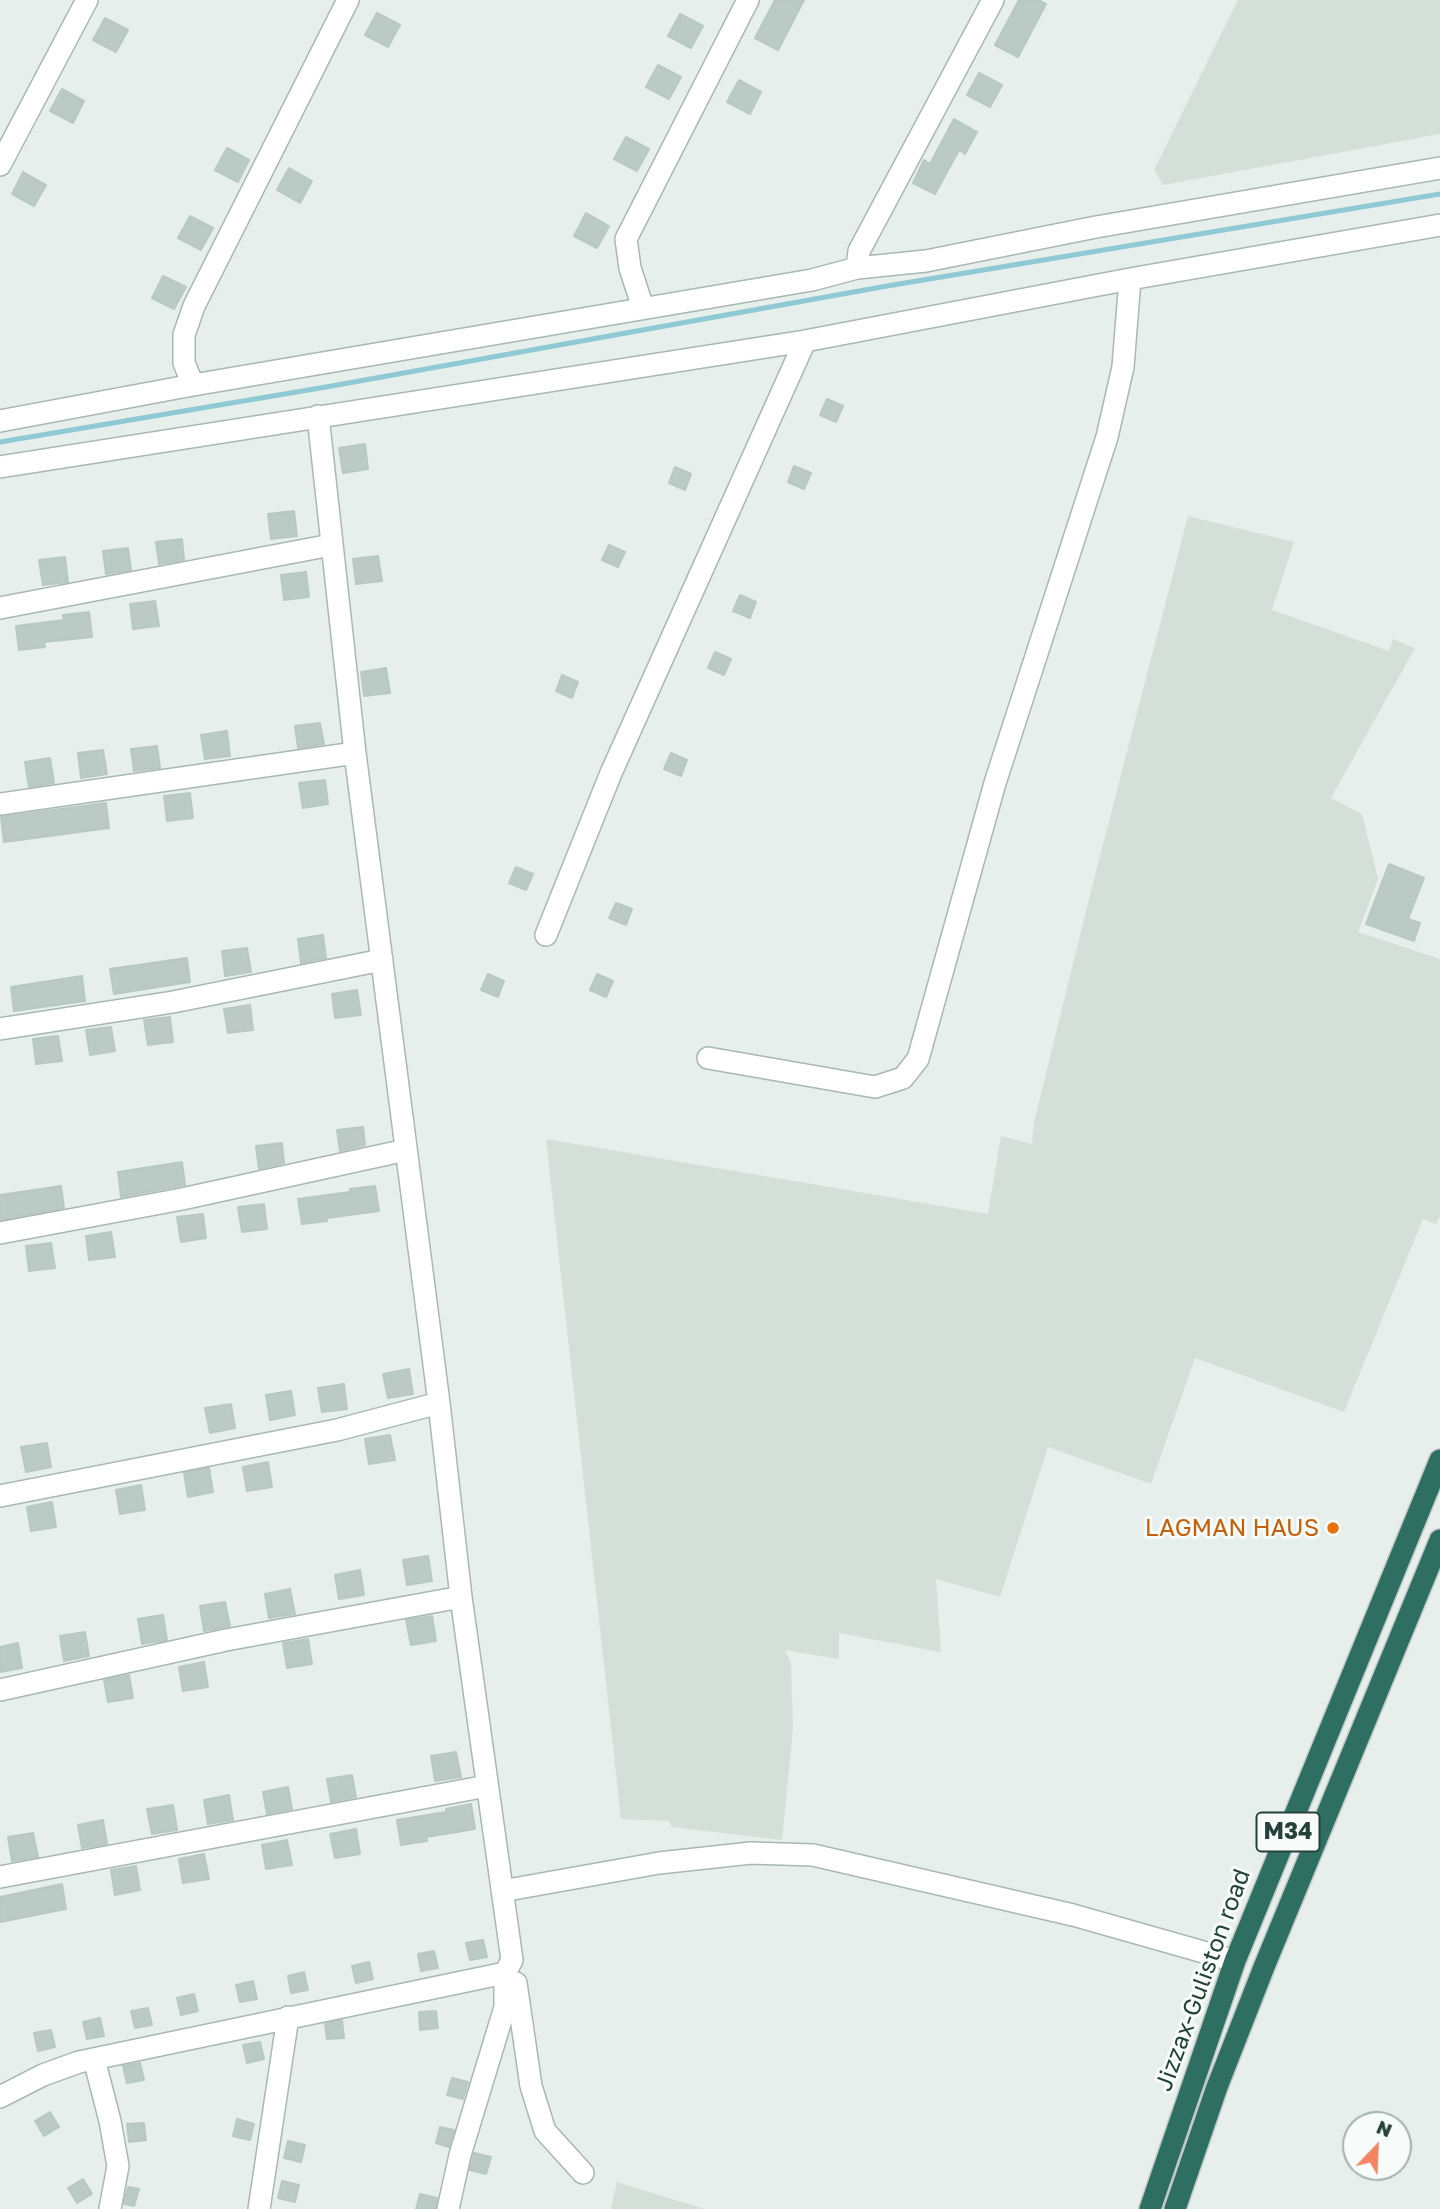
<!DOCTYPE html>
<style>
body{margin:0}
#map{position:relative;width:1440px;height:2209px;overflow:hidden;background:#e6efeb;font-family:"Golos Text",sans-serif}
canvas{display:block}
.north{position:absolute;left:1342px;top:2111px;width:70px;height:70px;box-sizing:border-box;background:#f7fbf9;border:2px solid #a3b1ad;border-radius:50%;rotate:23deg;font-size:19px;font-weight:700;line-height:28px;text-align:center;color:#24423a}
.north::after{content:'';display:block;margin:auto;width:24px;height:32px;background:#f4845f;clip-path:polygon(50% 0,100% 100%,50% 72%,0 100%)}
</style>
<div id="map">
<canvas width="1440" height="2209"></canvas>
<div class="north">N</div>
</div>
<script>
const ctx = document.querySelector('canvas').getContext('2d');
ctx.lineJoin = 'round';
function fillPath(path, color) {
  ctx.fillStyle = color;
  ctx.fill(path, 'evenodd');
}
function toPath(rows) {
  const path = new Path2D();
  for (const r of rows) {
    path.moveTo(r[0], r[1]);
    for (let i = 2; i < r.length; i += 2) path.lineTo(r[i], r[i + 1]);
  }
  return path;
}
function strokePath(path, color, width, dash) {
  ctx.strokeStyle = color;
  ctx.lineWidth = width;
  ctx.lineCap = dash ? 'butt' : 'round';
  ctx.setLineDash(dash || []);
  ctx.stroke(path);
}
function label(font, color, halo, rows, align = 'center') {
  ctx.font = font + ' "Golos Text",sans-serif';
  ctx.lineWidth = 6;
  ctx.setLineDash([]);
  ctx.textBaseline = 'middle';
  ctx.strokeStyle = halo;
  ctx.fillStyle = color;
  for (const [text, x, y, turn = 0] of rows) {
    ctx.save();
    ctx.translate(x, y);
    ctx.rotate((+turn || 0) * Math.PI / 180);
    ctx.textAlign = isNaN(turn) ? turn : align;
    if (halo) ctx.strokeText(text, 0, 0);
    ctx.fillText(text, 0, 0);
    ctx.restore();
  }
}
const built = toPath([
 [1238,0,1440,0,1440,134,1163,185,1154,170],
 [1188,516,1294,542,1272,610,1389,651,1393,639,1415,648,1331,798,1362,814,1378,879,1358,932,1440,959,1440,1216,1436,1224,1423,1219,1344,1412,1195,1358,1151,1484,1048,1447,1000,1597,936,1579,941,1652,839,1633,839,1659,785,1650,791,1663,793,1728,782,1840,672,1827,669,1821,621,1819,546,1139,988,1214,1001,1136,1032,1144,1034,1122,1092,887],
 [617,2182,652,2193,705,2209,611,2209]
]);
const stream = toPath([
 [0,442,326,387,887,286,1440,194]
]);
const building = toPath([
 [775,0,804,0,778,50,755,38,775,0],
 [1019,0,1039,0,1046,4,1018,57,995,45,1019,0],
 [377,13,400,25,388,47,365,35,377,13],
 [680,14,703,26,691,48,668,36,680,14],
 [105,18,128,30,116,52,93,40,105,18],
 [658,65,681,77,669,99,646,87,658,65],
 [979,73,1002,85,990,107,967,95,979,73],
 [739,80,761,92,750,114,727,102,739,80],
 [62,89,84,101,73,123,50,111,62,89],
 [954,119,977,132,965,154,959,150,935,194,913,183,924,160,930,164,954,119],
 [626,137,649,149,637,171,614,159,626,137],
 [227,148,249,160,238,182,215,170,227,148],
 [289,168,312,181,300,203,277,190,289,168],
 [23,172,46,185,34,206,12,194,23,172],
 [586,213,609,226,597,248,574,236,586,213],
 [190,216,213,228,201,250,178,238,190,216],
 [163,276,186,287,174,309,152,298,163,276],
 [827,399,843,406,836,422,820,415,827,399],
 [365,444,368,469,343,473,339,448,365,444],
 [794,466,811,473,804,489,788,482,794,466],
 [675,467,691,474,685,490,669,483,675,467],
 [294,511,297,536,271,539,268,514,294,511],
 [182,539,184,560,159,564,156,542,182,539],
 [609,545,625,552,618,567,602,560,609,545],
 [128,548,131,570,106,574,103,551,128,548],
 [378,556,382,581,356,584,353,559,378,556],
 [65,557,68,582,43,585,39,560,65,557],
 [306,572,309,597,284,600,281,575,306,572],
 [740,595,756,602,750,618,733,611,740,595],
 [155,601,159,626,133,629,130,604,155,601],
 [89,612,92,637,44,642,45,647,19,650,16,626,64,620,63,615,89,612],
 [715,652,731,659,724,675,708,668,715,652],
 [386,668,390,693,364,696,361,672,386,668],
 [562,675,578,682,572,698,556,691,562,675],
 [320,723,324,744,298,748,295,726,320,723],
 [227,731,230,756,205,759,201,735,227,731],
 [157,746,160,768,134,771,131,749,157,746],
 [103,750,107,774,81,778,78,753,103,750],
 [671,753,687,760,681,776,664,769,671,753],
 [50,758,54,783,29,787,25,762,50,758],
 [325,780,328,804,303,808,299,783,325,780],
 [190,793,193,818,167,821,164,796,190,793],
 [106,803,109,828,4,842,1,817,106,803],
 [1389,864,1424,878,1408,919,1420,923,1414,941,1366,924,1389,864],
 [516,867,533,874,526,890,509,883,516,867],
 [616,903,632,909,626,925,609,918,616,903],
 [323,935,326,958,301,963,298,939,323,935],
 [247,948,251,972,225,976,222,951,247,948],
 [187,958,190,982,114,994,110,969,187,958],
 [488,974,504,981,498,997,481,990,488,974],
 [597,974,613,981,606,997,590,990,597,974],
 [82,976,85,1001,14,1011,11,987,82,976],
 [357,990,361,1015,335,1018,332,994,357,990],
 [250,1005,253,1030,228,1033,224,1009,250,1005],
 [170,1017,173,1042,148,1045,144,1020,170,1017],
 [111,1027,115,1051,90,1055,86,1030,111,1027],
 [58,1036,62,1061,36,1064,33,1039,58,1036],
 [363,1127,365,1145,340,1151,337,1130,363,1127],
 [282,1143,284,1163,259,1169,256,1146,282,1143],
 [182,1162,185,1185,121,1197,118,1172,182,1162],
 [61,1186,64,1208,0,1220,0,1195,61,1186],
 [375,1186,379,1211,327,1218,327,1221,302,1224,298,1199,350,1192,350,1189,375,1186],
 [264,1204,267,1229,242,1232,238,1207,264,1204],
 [203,1214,206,1238,181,1242,177,1217,203,1214],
 [111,1232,115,1257,89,1260,86,1236,111,1232],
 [51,1243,55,1268,29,1271,26,1246,51,1243],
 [409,1369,413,1394,388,1398,383,1374,409,1369],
 [344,1384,347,1409,322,1412,318,1388,344,1384],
 [291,1391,295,1415,270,1420,266,1395,291,1391],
 [231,1404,235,1428,210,1433,205,1408,231,1404],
 [390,1435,395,1460,369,1464,365,1439,390,1435],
 [47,1443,51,1467,26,1472,21,1447,47,1443],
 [268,1462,272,1487,247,1491,243,1467,268,1462],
 [209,1468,213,1492,188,1497,184,1473,209,1468],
 [141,1485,145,1510,120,1514,116,1490,141,1485],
 [52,1502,56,1527,31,1531,27,1507,52,1502],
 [428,1556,432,1581,407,1585,403,1560,428,1556],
 [360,1570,364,1595,339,1599,335,1575,360,1570],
 [290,1589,295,1614,269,1618,265,1594,290,1589],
 [225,1602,230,1626,204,1631,200,1606,225,1602],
 [163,1615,167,1640,142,1644,138,1619,163,1615],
 [432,1616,436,1641,411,1645,406,1620,432,1616],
 [85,1632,89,1656,64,1661,60,1636,85,1632],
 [308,1639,312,1664,287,1668,283,1643,308,1639],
 [18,1643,22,1668,0,1672,0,1647,18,1643],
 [204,1662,208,1687,183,1691,179,1667,204,1662],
 [129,1675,133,1698,108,1702,104,1680,129,1675],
 [456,1752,461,1777,435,1781,431,1756,456,1752],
 [352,1775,356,1797,331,1802,327,1779,352,1775],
 [288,1787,292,1809,267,1814,263,1792,288,1787],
 [229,1795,233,1820,208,1824,204,1800,229,1795],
 [471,1804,475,1829,426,1837,427,1841,401,1845,397,1820,446,1812,446,1809,471,1804],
 [173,1805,177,1830,152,1834,147,1809,173,1805],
 [103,1820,107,1844,82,1848,78,1825,103,1820],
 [356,1829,360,1854,335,1858,330,1834,356,1829],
 [33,1833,38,1857,12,1861,8,1837,33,1833],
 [287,1840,292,1865,266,1869,262,1845,287,1840],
 [204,1854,209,1879,183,1883,179,1859,204,1854],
 [136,1866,140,1890,115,1895,111,1870,136,1866],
 [62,1884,66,1909,0,1922,0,1897,62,1884],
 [483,1940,487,1957,470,1960,466,1943,483,1940],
 [434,1951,438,1968,421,1971,418,1954,434,1951],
 [369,1962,373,1979,356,1983,352,1966,369,1962],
 [304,1972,308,1990,291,1993,288,1976,304,1972],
 [253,1981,257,1999,240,2002,236,1985,253,1981],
 [194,1994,198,2011,181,2015,177,1998,194,1994],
 [148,2008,152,2025,135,2028,131,2011,148,2008],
 [436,2011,438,2028,420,2030,419,2012,436,2011],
 [100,2018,104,2036,87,2039,83,2022,100,2018],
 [342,2020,344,2038,327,2039,325,2024,342,2020],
 [51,2030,55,2047,38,2051,34,2033,51,2030],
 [260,2042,264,2059,247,2063,243,2045,260,2042],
 [140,2063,144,2080,127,2083,123,2066,140,2063],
 [452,2078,468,2082,463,2099,447,2095,452,2078],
 [50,2112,59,2127,44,2136,35,2121,50,2112],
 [237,2119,254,2124,250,2140,233,2136,237,2119],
 [144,2123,146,2140,129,2142,127,2124,144,2123],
 [440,2127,454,2130,449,2147,436,2143,440,2127],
 [288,2141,305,2145,301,2162,284,2158,288,2141],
 [474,2153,491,2157,486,2174,470,2170,474,2153],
 [83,2179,92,2194,77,2203,68,2188,83,2179],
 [282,2181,299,2185,295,2202,278,2198,282,2181],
 [128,2187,139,2189,134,2206,124,2204,128,2187],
 [420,2194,437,2198,435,2209,416,2209,420,2194]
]);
const minor = toPath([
 [0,165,87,0],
 [857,268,859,251,993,0],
 [643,308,630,268,626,239,748,0],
 [193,385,184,363,184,335,194,306,348,0],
 [0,421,193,385,812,280,857,268,926,261,1096,227,1440,168],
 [0,467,805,341,1130,279,1440,225],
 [0,608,331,545],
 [0,804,355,753],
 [546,935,611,773,805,341],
 [0,1029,173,1002,382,960],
 [708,1058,875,1087,903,1078,918,1059,995,783,1107,437,1123,367,1130,279],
 [0,1233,182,1199,406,1150],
 [0,1496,337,1430,439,1403],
 [0,1690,226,1640,461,1597],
 [0,1877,487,1786],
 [502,1891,659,1863,751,1853,813,1855,1073,1915,1235,1961],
 [516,1983,531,2086,545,2131,583,2173],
 [94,2059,110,2121,118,2166,110,2209],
 [0,2097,43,2075,79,2062,505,1973,512,1960,461,1597,439,1403,355,753,318,416],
 [259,2209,288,2017],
 [448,2209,460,2155,505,2007,505,1973]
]);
const highway = toPath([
 [1150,2209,1235,1961,1440,1460],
 [1175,2209,1217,2087,1264,1967,1440,1540]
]);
const markers = [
 [1333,1528,7,"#e8710a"]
];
const shields = [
 [1288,1832,63]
];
const shieldNames = [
 ["M34",1288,1832]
];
const foodNames = [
 ["LAGMAN HAUS",1319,1528]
];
const streetNames = [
 ["Jizzax-Guliston road",1203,1980,-70]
];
fillPath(built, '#d4dfda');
strokePath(stream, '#8ec9d4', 5);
fillPath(building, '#bbcac4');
strokePath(building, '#b8c9c2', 2);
strokePath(minor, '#a8b8b2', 24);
strokePath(highway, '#c2cac8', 24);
strokePath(minor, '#fff', 21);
strokePath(highway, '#2f6f62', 21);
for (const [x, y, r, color] of markers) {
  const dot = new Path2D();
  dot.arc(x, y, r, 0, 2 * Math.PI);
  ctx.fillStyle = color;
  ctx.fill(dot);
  strokePath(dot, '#f7fbf9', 2.5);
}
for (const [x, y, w] of shields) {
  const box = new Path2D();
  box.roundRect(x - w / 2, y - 19.5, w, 39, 5);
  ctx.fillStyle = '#f7fbf9';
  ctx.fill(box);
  strokePath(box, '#24423a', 2);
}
label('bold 23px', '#24423a', null, shieldNames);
label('24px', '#c56008', '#f7fbf9', foodNames, 'right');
label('24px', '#24423a', '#f7fbf9', streetNames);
</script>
